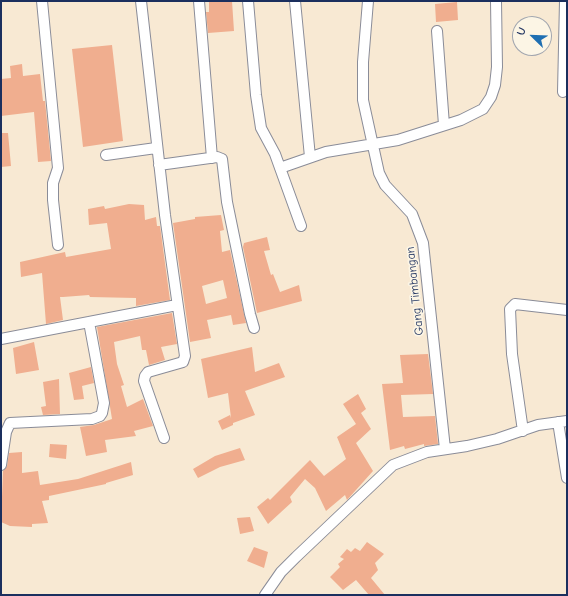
<!DOCTYPE html>
<style>
body{margin:0}
#map{position:relative;width:568px;height:596px;overflow:hidden;background:#f8e9d3;font-family:"Comic Neue",sans-serif}
canvas{display:block}
.frame{position:absolute;inset:0;border:2px solid #1b2f5e;pointer-events:none}
.north{position:absolute;left:512px;top:16px;width:40px;height:40px;box-sizing:border-box;background:#fcf5e5;border:1px solid #a2a6af;border-radius:50%;rotate:293deg;font-size:11px;font-weight:700;line-height:16px;text-align:center;color:#1b2f5e}
.north::after{content:'';display:block;margin:auto;width:14px;height:18px;background:#1f6fb2;clip-path:polygon(50% 0,100% 100%,50% 72%,0 100%)}
</style>
<div id="map">
<canvas width="568" height="596"></canvas>
<div class="frame"></div>
<div class="north">U</div>
</div>
<script>
const ctx = document.querySelector('canvas').getContext('2d');
ctx.lineJoin = 'round';
function fillPath(path, color) {
  ctx.fillStyle = color;
  ctx.fill(path, 'evenodd');
}
function toPath(rows) {
  const path = new Path2D();
  for (const r of rows) {
    path.moveTo(r[0], r[1]);
    for (let i = 2; i < r.length; i += 2) path.lineTo(r[i], r[i + 1]);
  }
  return path;
}
function strokePath(path, color, width, dash) {
  ctx.strokeStyle = color;
  ctx.lineWidth = width;
  ctx.lineCap = dash ? 'butt' : 'round';
  ctx.setLineDash(dash || []);
  ctx.stroke(path);
}
function label(font, color, halo, rows, align = 'center') {
  ctx.font = font + ' "Comic Neue",sans-serif';
  ctx.lineWidth = 3.5;
  ctx.setLineDash([]);
  ctx.textBaseline = 'middle';
  ctx.strokeStyle = halo;
  ctx.fillStyle = color;
  for (const [text, x, y, turn = 0] of rows) {
    ctx.save();
    ctx.translate(x, y);
    ctx.rotate((+turn || 0) * Math.PI / 180);
    ctx.textAlign = isNaN(turn) ? turn : align;
    if (halo) ctx.strokeText(text, 0, 0);
    ctx.fillText(text, 0, 0);
    ctx.restore();
  }
}
const building = toPath([
 [209,1,232,1,234,31,208,33,206,12,209,12],
 [457,2,458,20,436,22,435,4],
 [112,45,123,141,83,147,72,49],
 [22,64,23,76,40,74,43,101,45,101,51,161,38,162,34,112,1,116,1,79,11,78,10,66],
 [1,133,8,133,11,166,1,167],
 [129,204,144,205,145,220,156,217,157,226,160,226,170,300,136,306,136,298,90,297,89,295,63,297,60,297,63,320,46,324,42,273,21,277,20,262,65,252,66,257,111,249,107,223,89,225,88,209,104,206,105,209],
 [221,215,224,230,220,231,222,252,230,250,246,323,233,325,231,315,207,320,211,338,190,342,173,223,195,219,195,217],
 [223,280,227,298,206,304,202,286],
 [267,237,270,250,264,251,271,275,273,274,280,292,299,285,302,301,257,313,243,247,244,243],
 [172,313,177,344,161,347,165,360,149,365,146,350,142,350,140,336,114,342,117,364,124,385,121,386,127,407,143,399,153,426,134,431,136,436,105,440,107,452,86,456,80,427,94,425,112,419,97,327],
 [34,342,39,370,16,374,13,348],
 [252,347,255,372,279,363,285,377,245,391,255,415,233,423,233,425,222,430,218,421,230,415,231,418,228,393,208,398,201,359],
 [428,354,433,394,401,395,403,417,435,416,438,444,424,446,424,444,405,449,404,446,390,450,382,384,403,383,400,355],
 [91,367,94,383,82,386,84,399,74,400,69,373],
 [59,379,60,414,43,415,41,407,46,406,43,382],
 [358,394,366,409,361,413,371,429,356,443,373,471,347,500,345,495,326,511,315,488,305,479,290,497,292,502,268,524,257,507,268,498,270,500,310,460,324,476,346,459,337,437,356,424,343,404],
 [50,444,67,445,66,459,49,457],
 [240,448,245,460,220,467,198,478,193,469,215,456],
 [22,452,22,473,38,471,40,485,78,479,131,462,133,475,106,483,106,484,49,496,49,500,42,501,48,523,32,524,32,527,10,526,1,522,3,471,7,466,9,453],
 [250,517,254,531,240,534,237,518],
 [367,542,384,554,375,563,378,570,371,578,385,595,369,595,356,580,343,590,330,577,340,567,338,564,344,559,340,557,347,549,351,552,355,548,360,551],
 [254,547,268,552,264,568,247,561]
]);
const street = toPath([
 [42,1,58,168,53,183,53,200,58,245],
 [141,1,165,215,185,356,183,362,148,372,145,376,144,381,164,438],
 [199,1,212,158],
 [248,1,256,95,261,128,275,154,301,226],
 [295,1,310,157],
 [368,1,363,62,363,100,379,173,385,185,412,214,423,243,445,449],
 [437,31,444,125],
 [563,92,565,1],
 [106,155,156,148],
 [159,165,217,157,222,159,227,202,250,314,254,328],
 [280,168,326,152,398,140,461,120,483,109,491,97,495,85,497,67,496,1],
 [1,339,177,305],
 [558,422,567,478],
 [523,431,512,354,510,309,515,304,567,310],
 [1,465,6,432,10,423,92,419,100,416,102,413,104,403,89,322],
 [265,595,281,572,296,557,393,465,427,452,467,446,497,439,538,425,567,421]
]);
const streetNames = [
 ["Gang Timbangan",415,291,-96]
];
fillPath(building, '#f0ae8f');
strokePath(street, '#8a8c98', 12);
strokePath(street, '#fff', 10);
label('12px', '#1b2f5e', '#fcf5e5', streetNames);
</script>
